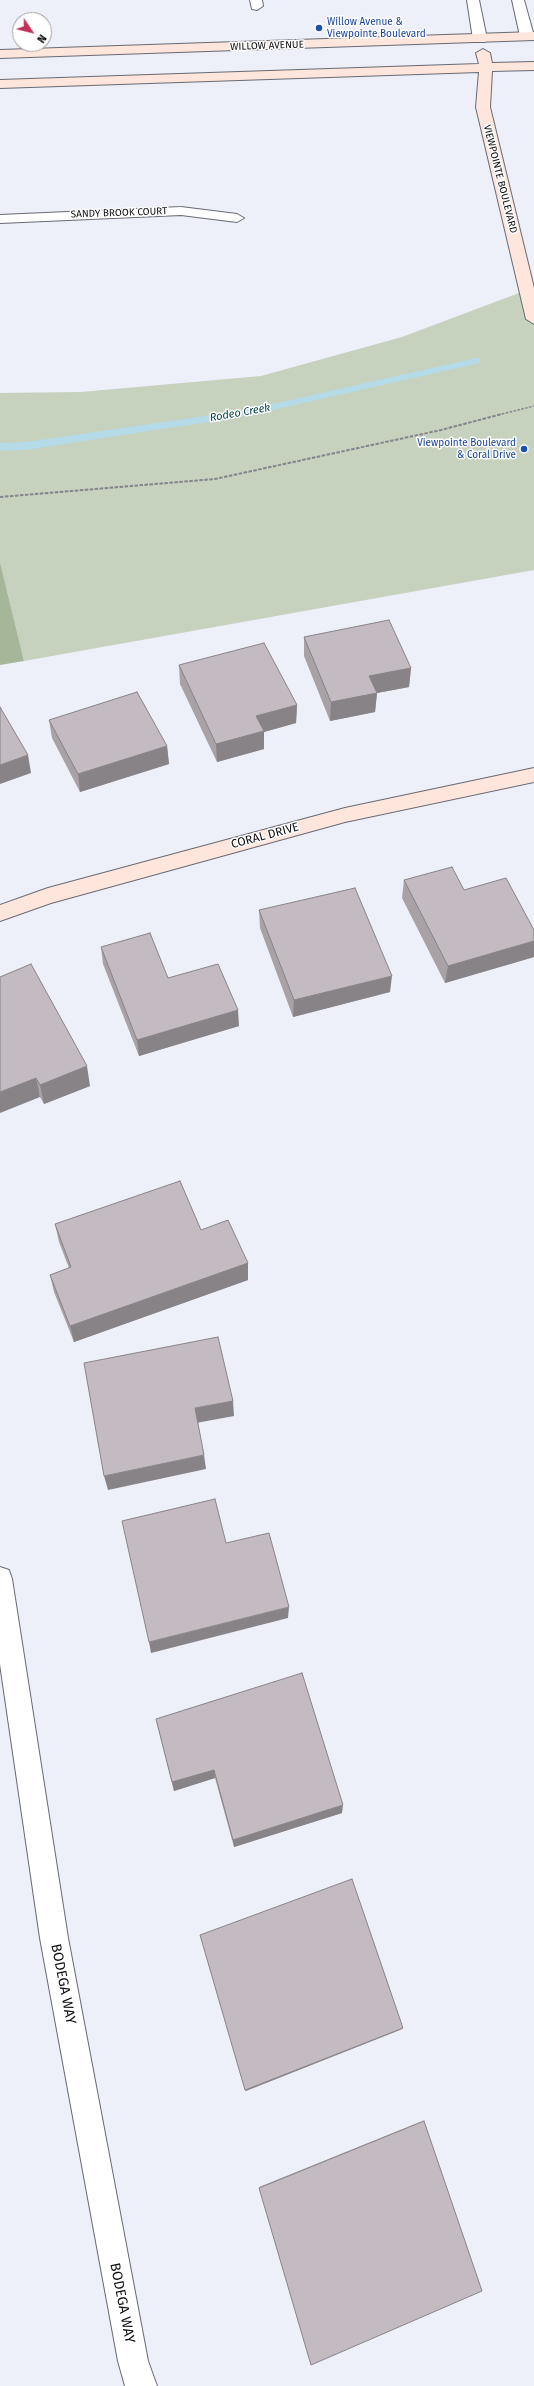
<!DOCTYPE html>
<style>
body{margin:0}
#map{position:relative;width:534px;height:2386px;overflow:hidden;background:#edeff9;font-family:"Fira Sans",sans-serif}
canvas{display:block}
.north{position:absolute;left:12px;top:12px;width:40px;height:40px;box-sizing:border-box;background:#fff;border:1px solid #9e9e9f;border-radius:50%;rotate:125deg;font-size:11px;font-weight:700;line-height:16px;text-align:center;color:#0c0d10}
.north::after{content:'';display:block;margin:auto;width:14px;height:18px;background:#bf2f57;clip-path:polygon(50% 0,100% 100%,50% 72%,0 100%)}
</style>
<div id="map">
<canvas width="534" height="2386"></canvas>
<div class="north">N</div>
</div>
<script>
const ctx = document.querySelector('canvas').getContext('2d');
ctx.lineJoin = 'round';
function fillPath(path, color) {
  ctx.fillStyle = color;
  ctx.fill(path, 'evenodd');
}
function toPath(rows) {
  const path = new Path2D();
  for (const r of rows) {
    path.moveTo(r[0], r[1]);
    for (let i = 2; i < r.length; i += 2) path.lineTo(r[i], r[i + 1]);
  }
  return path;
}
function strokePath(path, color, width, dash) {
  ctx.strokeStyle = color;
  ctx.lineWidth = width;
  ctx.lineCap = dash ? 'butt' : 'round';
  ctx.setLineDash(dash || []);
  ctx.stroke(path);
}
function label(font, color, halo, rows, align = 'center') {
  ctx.font = font + ' "Fira Sans",sans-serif';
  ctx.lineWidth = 3;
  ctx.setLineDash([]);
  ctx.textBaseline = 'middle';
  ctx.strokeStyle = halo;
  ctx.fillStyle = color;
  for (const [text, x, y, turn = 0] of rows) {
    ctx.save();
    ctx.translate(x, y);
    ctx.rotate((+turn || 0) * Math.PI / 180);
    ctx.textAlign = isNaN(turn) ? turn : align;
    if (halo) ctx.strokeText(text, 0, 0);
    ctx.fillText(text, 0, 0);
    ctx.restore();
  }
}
const green = toPath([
 [527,290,534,319,534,570,24,661,0,562,0,393,81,392,261,376,402,337]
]);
const forest = toPath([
 [0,562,24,661,0,665]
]);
const stream = toPath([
 [476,358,480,359,480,363,246,416,26,450,0,451,0,443,26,442,246,410,476,358]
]);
const pathFar1 = toPath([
 [498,415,534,406]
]);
const path = toPath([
 [0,497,215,479,441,430,502,414]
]);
const street = toPath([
 [250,0,262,0,263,6,257,10,252,9,250,0],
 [467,0,479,0,487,39,485,42,475,42,473,39,467,0],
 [512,0,524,0,534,36,532,39,527,40,520,36,512,0],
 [181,207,237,214,244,218,237,222,181,215,0,223,0,215,181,207],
 [0,1567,9,1570,12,1579,68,1938,148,2361,157,2386,125,2386,118,2361,40,1938,0,1664,0,1567]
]);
const secondary = toPath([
 [534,32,534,40,0,58,0,50,534,32],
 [483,49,490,53,492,63,534,62,534,70,492,71,490,107,534,288,534,324,526,319,476,107,479,72,0,88,0,80,479,64,476,53,483,49],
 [534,768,534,782,345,822,51,903,0,921,0,905,48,888,345,808,534,768]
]);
const wall = toPath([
 [304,637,411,668,409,687,377,693,375,712,330,721,304,656],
 [179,665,297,705,296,723,264,732,264,749,217,762,180,684],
 [49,720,167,746,169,764,80,792,52,738],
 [404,880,464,890,534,930,534,957,445,983,402,898],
 [259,910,390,992,293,1017,260,928],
 [101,947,168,978,239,1026,139,1056,103,964],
 [0,977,90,1086,44,1104,40,1097],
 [55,1224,201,1230,248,1263,248,1280,74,1342,54,1292,50,1275,69,1268,59,1242],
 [156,1719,342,1813,234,1847,215,1778,174,1791],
 [424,2121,259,2188,259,2187,420,2122]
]);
const shadedWall = toPath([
 [411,668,409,687,377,693,375,712,330,721,331,702,369,676],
 [297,705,296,723,264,732,264,749,217,762,216,744,256,716],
 [167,746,169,764,80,792,78,774],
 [28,755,31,773,0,784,0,765],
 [534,941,534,957,445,983,448,966],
 [392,976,390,992,293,1017,294,1000],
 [238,1010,239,1026,139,1056,137,1040],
 [87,1066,90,1086,44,1104,40,1085],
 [36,1078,40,1097,0,1113,0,1092],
 [248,1263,248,1280,74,1342,70,1326],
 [233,1401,234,1416,196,1423,195,1408],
 [204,1455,206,1469,108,1490,104,1476],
 [289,1607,288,1618,151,1653,149,1642],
 [214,1770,215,1778,174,1791,172,1782],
 [343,1805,342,1813,234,1847,233,1840],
 [403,2028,400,2030,246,2091,245,2090]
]);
const building = toPath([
 [389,620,411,668,369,676,377,693,331,702,304,637,389,620],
 [264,643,297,705,256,716,264,731,216,744,179,665,264,643],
 [137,692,167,746,78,774,49,720,137,692],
 [0,707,28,755,0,765,0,707],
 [452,867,464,890,506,878,534,930,534,941,448,966,404,880,452,867],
 [355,888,392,976,294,1000,259,910,355,888],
 [150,933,168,978,218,964,238,1010,137,1040,101,947,150,933],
 [31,964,87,1066,40,1085,36,1078,0,1092,0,977,31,964],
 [180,1181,201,1230,228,1220,248,1263,70,1326,50,1275,71,1267,55,1224,180,1181],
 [218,1337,233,1401,195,1408,204,1455,104,1476,84,1363,218,1337],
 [215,1499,226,1543,269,1533,289,1607,149,1642,122,1521,215,1499],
 [302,1673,343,1805,233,1840,214,1770,172,1782,156,1719,302,1673],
 [352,1879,403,2028,245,2090,200,1935,352,1879],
 [424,2121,482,2291,311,2365,259,2188,424,2121]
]);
const markers = [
 [319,28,4,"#1a4fb4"],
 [524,449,4,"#1a4fb4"]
];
const farTransitnames = [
 ["Willow Avenue &",327,22],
 ["Viewpointe Boulevard",327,34],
 ["Viewpointe Boulevard",516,443,"right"],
 ["& Coral Drive",516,455,"right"]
];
const farStreetnames = [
 ["WILLOW AVENUE",267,46,-2],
 ["VIEWPOINTE BOULEVARD",500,179,76],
 ["SANDY BROOK COURT",119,213,-2]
];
const farWaternames = [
 ["Rodeo Creek",240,413,-10]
];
const streetNames = [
 ["CORAL DRIVE",265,836,-15]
];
const nearStreetnames = [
 ["BODEGA WAY",63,1984,79],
 ["BODEGA WAY",122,2303,79]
];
fillPath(green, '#c6d1be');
fillPath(forest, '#a6b699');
fillPath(stream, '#b4dbe7');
strokePath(street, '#696b73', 2);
strokePath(secondary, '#696b73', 2);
strokePath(pathFar1, '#84858c', 1.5, [2.5, 1.5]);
strokePath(path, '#84858c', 2, [3.5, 1.5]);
fillPath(street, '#fff');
fillPath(secondary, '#fee6dd');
fillPath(wall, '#a8a1a6');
fillPath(shadedWall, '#888387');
fillPath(building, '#c3bbc1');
strokePath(building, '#888387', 1);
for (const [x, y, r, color] of markers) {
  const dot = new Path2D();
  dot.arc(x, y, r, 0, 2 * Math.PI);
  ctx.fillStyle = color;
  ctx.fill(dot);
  strokePath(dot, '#fff', 1.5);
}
label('10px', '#164399', '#fff', farTransitnames, 'left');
label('10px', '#0c0d10', '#fff', farStreetnames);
label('italic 11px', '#06404e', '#fff', farWaternames);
label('12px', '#0c0d10', '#fff', streetNames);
label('14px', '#0c0d10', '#fff', nearStreetnames);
</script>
